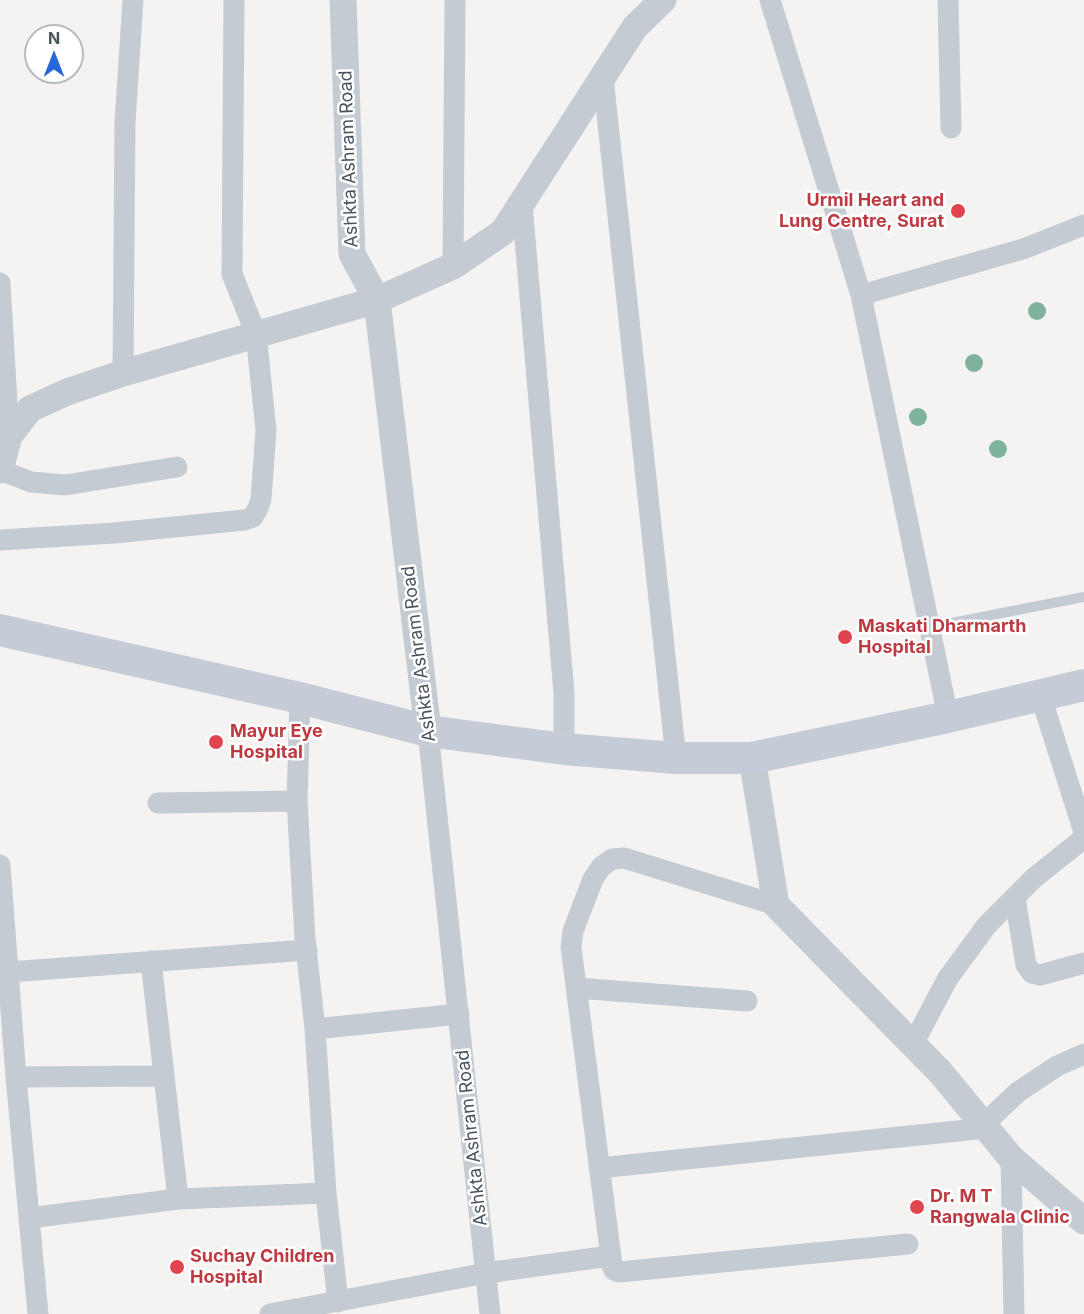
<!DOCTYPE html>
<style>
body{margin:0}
#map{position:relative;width:1084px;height:1314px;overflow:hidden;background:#f4f3f2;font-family:Inter,sans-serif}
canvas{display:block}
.north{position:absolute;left:24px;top:24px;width:60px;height:60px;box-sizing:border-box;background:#fff;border:2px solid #b7bbbf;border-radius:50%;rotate:0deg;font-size:16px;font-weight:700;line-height:24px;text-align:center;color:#4b545e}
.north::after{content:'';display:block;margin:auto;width:21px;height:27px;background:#2867d8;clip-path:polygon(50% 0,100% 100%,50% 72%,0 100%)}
</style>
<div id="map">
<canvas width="1084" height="1314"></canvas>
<div class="north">N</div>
</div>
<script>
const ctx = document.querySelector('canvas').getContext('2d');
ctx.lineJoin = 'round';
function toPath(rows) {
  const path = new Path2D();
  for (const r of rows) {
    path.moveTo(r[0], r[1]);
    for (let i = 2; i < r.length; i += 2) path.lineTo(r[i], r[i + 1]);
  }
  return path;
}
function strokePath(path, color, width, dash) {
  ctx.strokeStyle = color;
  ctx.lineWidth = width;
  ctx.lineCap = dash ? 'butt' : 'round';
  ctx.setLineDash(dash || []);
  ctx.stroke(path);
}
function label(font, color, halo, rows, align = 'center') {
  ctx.font = font + ' Inter,sans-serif';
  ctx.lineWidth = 5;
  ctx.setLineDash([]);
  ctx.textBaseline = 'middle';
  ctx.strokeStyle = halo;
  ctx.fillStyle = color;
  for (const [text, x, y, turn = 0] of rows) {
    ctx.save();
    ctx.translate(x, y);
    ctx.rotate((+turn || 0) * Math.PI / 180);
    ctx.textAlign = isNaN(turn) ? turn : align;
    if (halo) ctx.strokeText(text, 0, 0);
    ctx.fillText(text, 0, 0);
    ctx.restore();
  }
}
const service = toPath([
 [931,627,1084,597]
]);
const minor = toPath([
 [770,0,861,295,948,717],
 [948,0,951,128],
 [603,77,676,758],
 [522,204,564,693,564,749],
 [453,266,455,0],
 [0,283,9,436],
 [861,295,1023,249,1084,225],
 [123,373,125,122,133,0],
 [0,470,31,482,65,485,177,467],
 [0,540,114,533,245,520,253,517,258,508,261,499,266,430,256,334,232,274,234,0],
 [1041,697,1084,832],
 [300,698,297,801,305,938,315,1029,326,1193,338,1302],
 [428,731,490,1314],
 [158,803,297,801],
 [0,865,16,1077,38,1314],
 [1015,898,1026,965,1032,973,1040,975,1084,963],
 [776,905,624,858,612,859,601,867,593,879,573,931,571,947,612,1265,614,1270,619,1272,908,1244],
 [151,961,178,1199],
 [9,972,307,950],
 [576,988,747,1001],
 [315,1029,459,1014],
 [913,1044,948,978,987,925,1034,878,1084,838],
 [16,1077,164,1076],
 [984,1124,1018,1092,1057,1066,1084,1054],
 [1011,1158,1014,1314],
 [599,1168,987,1128],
 [29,1218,178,1199,326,1193],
 [270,1314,486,1273,610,1256]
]);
const tertiary = toPath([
 [343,0,352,254,377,300,428,731],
 [0,470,9,436,30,409,67,392,123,373,377,300,453,266,503,232,635,27,663,0],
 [752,758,776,905,941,1073,1011,1158,1084,1221]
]);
const secondary = toPath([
 [0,630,300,698,428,731,564,749,676,758,752,758,948,717,1084,685]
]);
const trees = [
 [1037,311],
 [974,363],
 [918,417],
 [998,449]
];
const markers = [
 [958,211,8,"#e0444e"],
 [845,637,8,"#e0444e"],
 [216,742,8,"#e0444e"],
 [917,1207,8,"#e0444e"],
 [177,1267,8,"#e0444e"]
];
const streetNames = [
 ["Ashkta Ashram Road",349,159,-92],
 ["Ashkta Ashram Road",419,654,-97],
 ["Ashkta Ashram Road",472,1138,-96]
];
const healthNames = [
 ["Urmil Heart and",944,201,"right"],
 ["Lung Centre, Surat",944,222,"right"],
 ["Maskati Dharmarth",858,627],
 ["Hospital",858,648],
 ["Mayur Eye",230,732],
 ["Hospital",230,753],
 ["Dr. M T",930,1197],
 ["Rangwala Clinic",930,1218],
 ["Suchay Children",190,1257],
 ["Hospital",190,1278]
];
strokePath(service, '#c4cbd2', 10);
strokePath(minor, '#c4cbd2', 21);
strokePath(tertiary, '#c4cbd2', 27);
strokePath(secondary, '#c5ccd7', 32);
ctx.fillStyle = '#7fb29c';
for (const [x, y] of trees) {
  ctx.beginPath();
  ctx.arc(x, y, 9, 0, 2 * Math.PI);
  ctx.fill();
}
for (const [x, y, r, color] of markers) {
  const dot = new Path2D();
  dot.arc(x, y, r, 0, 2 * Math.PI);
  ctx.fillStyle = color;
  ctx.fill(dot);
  strokePath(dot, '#fff', 2);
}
label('18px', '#4b545e', '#fff', streetNames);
label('bold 18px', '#be3a42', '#fff', healthNames, 'left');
</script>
